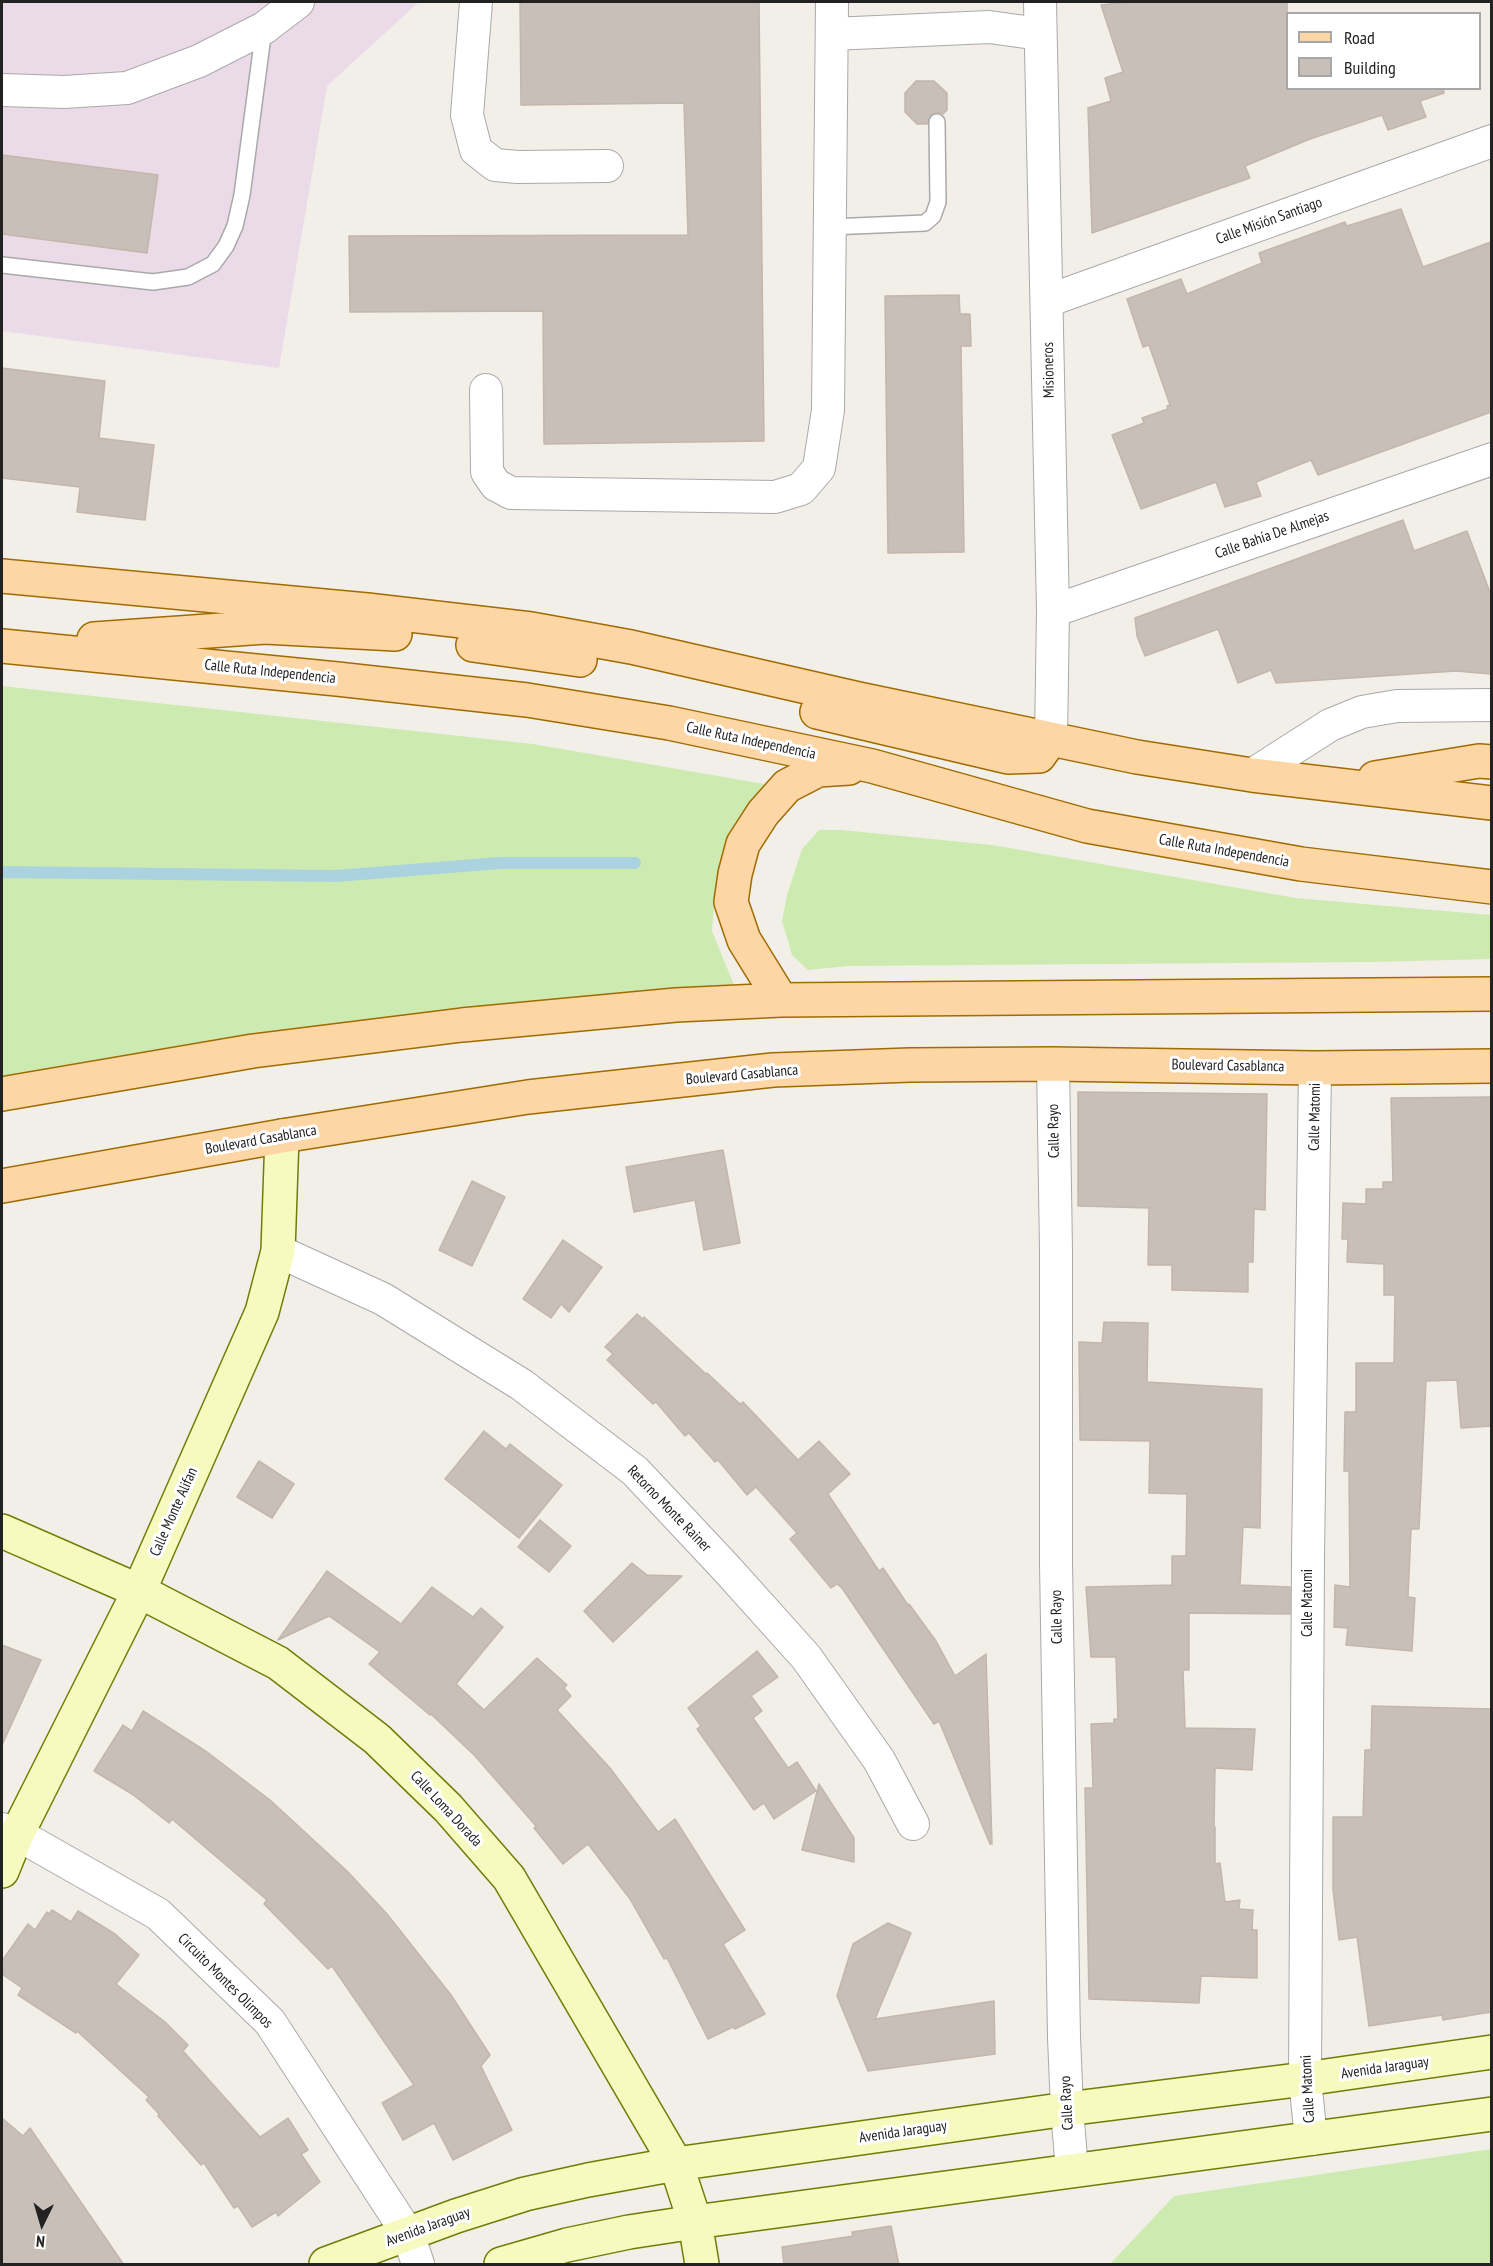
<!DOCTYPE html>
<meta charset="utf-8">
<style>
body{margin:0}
#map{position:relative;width:1493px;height:2266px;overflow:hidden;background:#f2efe9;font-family:"PT Sans Narrow",sans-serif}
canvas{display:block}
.frame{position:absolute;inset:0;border:3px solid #222;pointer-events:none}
.legend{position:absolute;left:1286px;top:12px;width:195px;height:78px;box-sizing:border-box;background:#fff;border:2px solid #a7a7a7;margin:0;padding:8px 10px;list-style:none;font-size:18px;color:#222}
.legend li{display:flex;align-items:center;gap:12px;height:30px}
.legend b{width:30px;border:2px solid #a7a7a7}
.north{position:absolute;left:12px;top:2194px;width:60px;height:60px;-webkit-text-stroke:4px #fff;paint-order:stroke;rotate:185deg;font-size:16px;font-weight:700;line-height:24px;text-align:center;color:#222}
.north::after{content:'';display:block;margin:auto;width:21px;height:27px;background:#222;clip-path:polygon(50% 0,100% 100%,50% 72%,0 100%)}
</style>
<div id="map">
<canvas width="1493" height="2266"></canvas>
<div class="frame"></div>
<ul class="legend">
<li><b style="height:8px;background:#fcd6a4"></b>Road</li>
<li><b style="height:16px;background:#c7bfb8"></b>Building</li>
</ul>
<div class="north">N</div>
</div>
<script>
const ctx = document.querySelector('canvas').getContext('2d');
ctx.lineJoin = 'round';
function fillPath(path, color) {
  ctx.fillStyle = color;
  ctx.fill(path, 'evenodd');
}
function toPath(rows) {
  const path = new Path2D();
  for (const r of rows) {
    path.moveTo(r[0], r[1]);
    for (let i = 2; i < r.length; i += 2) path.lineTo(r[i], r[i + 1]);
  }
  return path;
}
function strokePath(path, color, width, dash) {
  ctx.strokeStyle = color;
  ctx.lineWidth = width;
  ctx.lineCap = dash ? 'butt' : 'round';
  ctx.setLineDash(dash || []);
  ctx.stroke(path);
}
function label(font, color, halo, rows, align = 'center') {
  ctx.font = font + ' "PT Sans Narrow",sans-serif';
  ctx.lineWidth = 6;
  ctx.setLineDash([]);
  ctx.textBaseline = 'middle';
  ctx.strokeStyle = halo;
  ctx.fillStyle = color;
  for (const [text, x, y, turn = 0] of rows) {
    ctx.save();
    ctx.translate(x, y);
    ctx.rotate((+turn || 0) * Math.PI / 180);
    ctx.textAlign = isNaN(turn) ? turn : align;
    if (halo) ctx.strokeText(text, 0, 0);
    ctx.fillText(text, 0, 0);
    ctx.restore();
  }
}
const industrial = toPath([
 [2,2,419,2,327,86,279,368,2,331]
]);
const grass = toPath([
 [2,686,533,744,770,785,734,827,716,877,712,931,736,990,2,1081],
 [819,830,842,830,992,845,1296,898,1491,915,1491,959,1371,962,848,966,808,970,792,955,782,921,787,895,802,849],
 [1491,2149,1491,2264,1110,2264,1174,2196]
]);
const stream = toPath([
 [2,872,336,876,500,863,635,863]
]);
const building = toPath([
 [520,2,759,2,764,441,544,444,543,311,350,312,349,236,688,235,684,103,521,105,520,2],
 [1129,2,1287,2,1287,88,1443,88,1444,93,1420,101,1426,117,1388,130,1382,115,1310,139,1245,166,1250,178,1092,233,1088,108,1111,101,1105,78,1123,72,1101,5,1129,2],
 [916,81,934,81,947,93,947,110,943,114,937,112,932,114,927,124,917,124,905,112,905,93,916,81],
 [2,155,158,175,147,253,2,234,2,155],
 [1401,209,1423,267,1491,242,1491,412,1318,475,1311,460,1256,482,1261,496,1225,507,1216,482,1141,509,1112,435,1144,423,1142,418,1168,409,1167,406,1170,405,1149,345,1143,347,1127,299,1181,279,1187,294,1262,263,1259,253,1345,222,1347,226,1401,209],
 [959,295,960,314,970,314,971,346,961,346,964,552,888,553,885,296,959,295],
 [2,368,105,381,99,438,154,445,145,520,77,512,80,487,2,478,2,368],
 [1403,520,1414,551,1467,531,1491,595,1491,674,1456,671,1276,683,1271,670,1238,683,1218,629,1145,656,1137,636,1135,618,1403,520],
 [1078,1092,1267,1094,1265,1210,1254,1209,1253,1262,1248,1262,1248,1292,1172,1290,1172,1265,1148,1265,1149,1208,1078,1206,1078,1092],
 [1491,1097,1491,1426,1461,1428,1457,1380,1426,1381,1419,1529,1411,1529,1408,1597,1415,1598,1412,1651,1346,1645,1348,1628,1334,1627,1335,1585,1350,1587,1349,1471,1344,1471,1345,1412,1356,1412,1356,1363,1394,1363,1395,1295,1384,1295,1384,1264,1347,1262,1348,1239,1342,1239,1343,1203,1366,1204,1366,1189,1383,1189,1383,1182,1393,1182,1391,1098,1491,1097],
 [723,1150,740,1243,704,1250,695,1200,634,1212,626,1167,723,1150],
 [472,1181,505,1197,472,1266,439,1250,472,1181],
 [563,1240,602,1267,569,1312,561,1304,551,1318,523,1299,563,1240],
 [637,1314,643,1319,644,1317,706,1374,707,1373,740,1404,743,1402,798,1460,819,1441,850,1474,828,1494,879,1571,883,1568,908,1605,909,1604,936,1641,955,1676,986,1654,992,1844,990,1844,939,1721,934,1724,842,1588,837,1584,831,1588,790,1539,797,1533,756,1487,747,1495,718,1460,715,1462,689,1433,685,1436,656,1402,653,1404,607,1360,613,1354,605,1347,637,1314],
 [1104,1322,1148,1323,1147,1382,1262,1389,1260,1528,1243,1527,1240,1585,1290,1587,1290,1614,1189,1613,1189,1670,1183,1670,1185,1728,1255,1729,1252,1770,1215,1768,1214,1827,1215,1827,1215,1864,1220,1863,1225,1902,1240,1900,1239,1909,1253,1910,1252,1930,1257,1930,1257,1978,1201,1976,1199,2003,1089,1999,1085,1788,1093,1788,1091,1724,1114,1723,1114,1719,1118,1719,1116,1657,1091,1657,1086,1587,1172,1585,1172,1556,1186,1556,1187,1494,1149,1493,1150,1441,1080,1440,1079,1342,1102,1343,1104,1322],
 [484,1431,506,1449,510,1444,562,1485,519,1538,445,1479,484,1431],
 [259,1461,294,1484,272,1518,237,1497,259,1461],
 [540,1520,571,1546,549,1572,518,1547,540,1520],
 [632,1563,647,1575,682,1576,613,1642,584,1611,632,1563],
 [327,1571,401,1624,432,1587,473,1617,481,1608,503,1627,456,1684,484,1710,537,1658,567,1685,564,1688,571,1696,557,1710,610,1768,658,1832,675,1819,745,1930,723,1944,765,2014,735,2029,733,2027,708,2039,667,1958,664,1959,630,1899,588,1844,563,1864,534,1828,536,1826,475,1756,431,1714,430,1715,369,1664,380,1652,329,1616,278,1640,327,1571],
 [2,1645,41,1660,2,1745,2,1645],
 [757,1651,778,1677,751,1696,762,1711,753,1718,788,1768,797,1762,816,1791,774,1819,764,1803,754,1810,697,1729,701,1726,688,1708,757,1651],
 [1372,1706,1491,1709,1491,2012,1443,2020,1442,2015,1369,2026,1357,1937,1339,1940,1333,1890,1333,1817,1363,1817,1365,1750,1371,1750,1372,1706],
 [143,1711,207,1752,270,1800,347,1871,387,1914,451,1995,490,2055,481,2066,512,2130,453,2160,434,2123,403,2140,382,2103,414,2085,332,1966,328,1969,264,1904,267,1900,172,1819,169,1823,132,1794,94,1771,123,1725,132,1731,143,1711],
 [819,1784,854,1838,854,1862,802,1850,819,1784],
 [52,1910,71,1922,78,1911,115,1934,139,1955,116,1984,165,2022,188,2045,183,2051,260,2137,288,2118,308,2150,301,2154,320,2182,278,2216,276,2212,252,2227,238,2206,234,2208,204,2163,201,2165,158,2116,159,2114,146,2100,149,2097,77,2031,76,2033,18,1995,22,1988,2,1974,2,1961,28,1924,35,1930,47,1912,49,1914,52,1910],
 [888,1923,911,1933,875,2019,994,2001,995,2054,868,2071,837,1996,853,1944,888,1923],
 [2,2118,23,2136,30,2128,124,2265,2,2265,2,2118],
 [891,2226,899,2265,784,2265,782,2247,853,2236,852,2232,891,2226]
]);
const lane = toPath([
 [830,227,925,223,933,216,938,202,937,122],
 [2,265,153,282,188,277,213,264,226,246,235,226,242,195,264,28]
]);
const street = toPath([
 [476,2,467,115,476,150,495,165,518,167,607,166],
 [1040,2,1053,611,1051,739],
 [832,34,989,27,1040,34],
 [2,90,64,92,127,88,199,61,264,28,298,2],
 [1047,301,1492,141],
 [486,390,487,472,496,485,511,493,775,497,801,489,819,468,828,410,832,2],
 [1053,611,1492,459],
 [1252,775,1330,725,1362,712,1397,706,1492,705],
 [1053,1064,1056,1251,1056,1563,1064,2037,1067,2109,1072,2171],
 [278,1251,383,1299,522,1385,635,1471,726,1568,806,1657,879,1760,913,1824],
 [2,1829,17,1834,158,1914,270,2022,408,2234,418,2264],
 [1311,2139,1305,2079,1308,1557,1315,1068]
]);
const secondary = toPath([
 [2,1531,139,1591,278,1663,377,1739,448,1808,509,1878,676,2164,695,2222,702,2264],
 [2,1871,17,1834,139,1591,262,1312,278,1251,282,1136],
 [326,2264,456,2216,525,2194,588,2180,676,2164,1067,2109,1305,2079,1492,2052],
 [501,2264,567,2245,629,2232,695,2222,1492,2114]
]);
const primary = toPath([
 [2,576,367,610,531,629,631,647,859,699,1137,757,1252,775,1492,803],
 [94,639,265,627,395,634],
 [473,645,580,660],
 [2,646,337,679,527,700,669,723,872,766,1087,826,1301,864,1492,887],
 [817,712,1008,757,1039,756,1051,739],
 [1375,778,1479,761,1492,762],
 [781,1000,744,940,731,902,735,874,743,844,763,813,787,786,818,770,849,768],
 [2,1094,253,1051,462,1025,676,1005,781,1000,1492,994],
 [2,1186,282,1136,528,1097,773,1070,910,1065,1053,1064,1315,1068,1492,1066]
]);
const streetNames = [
 ["Calle Misión Santiago",1269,221,-20],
 ["Misioneros",1049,370,-91],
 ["Calle Bahía De Almejas",1272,535,-19],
 ["Calle Ruta Independencia",270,672,6],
 ["Calle Ruta Independencia",751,741,12],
 ["Calle Ruta Independencia",1224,851,10],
 ["Boulevard Casablanca",1228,1066,1],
 ["Boulevard Casablanca",742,1075,-5],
 ["Calle Matomi",1315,1117,-89],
 ["Calle Rayo",1054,1131,-91],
 ["Boulevard Casablanca",261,1140,-10],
 ["Retorno Monte Rainer",669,1509,46],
 ["Calle Monte Alifan",174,1512,-66],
 ["Calle Matomi",1308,1603,-90],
 ["Calle Rayo",1057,1617,-91],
 ["Calle Loma Dorada",446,1809,47],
 ["Circuito Montes Olimpos",225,1981,45],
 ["Avenida Jaraguay",1385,2068,-8],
 ["Calle Matomi",1308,2089,-93],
 ["Calle Rayo",1067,2103,-93],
 ["Avenida Jaraguay",903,2132,-8],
 ["Avenida Jaraguay",428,2227,-20]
];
fillPath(industrial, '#ebdbe8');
fillPath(grass, '#cdebb0');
strokePath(stream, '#aad3df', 12);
fillPath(building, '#c7bfb8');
strokePath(building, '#c4b6ab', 1.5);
strokePath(lane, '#a9a9a9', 18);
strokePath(street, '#a9a9a9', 34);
strokePath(secondary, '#707d05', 36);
strokePath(primary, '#a06b00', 36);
strokePath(lane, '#fff', 15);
strokePath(street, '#fff', 32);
strokePath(secondary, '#f7fabf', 33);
strokePath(primary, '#fcd6a4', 33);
label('15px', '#222', '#fff', streetNames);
</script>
